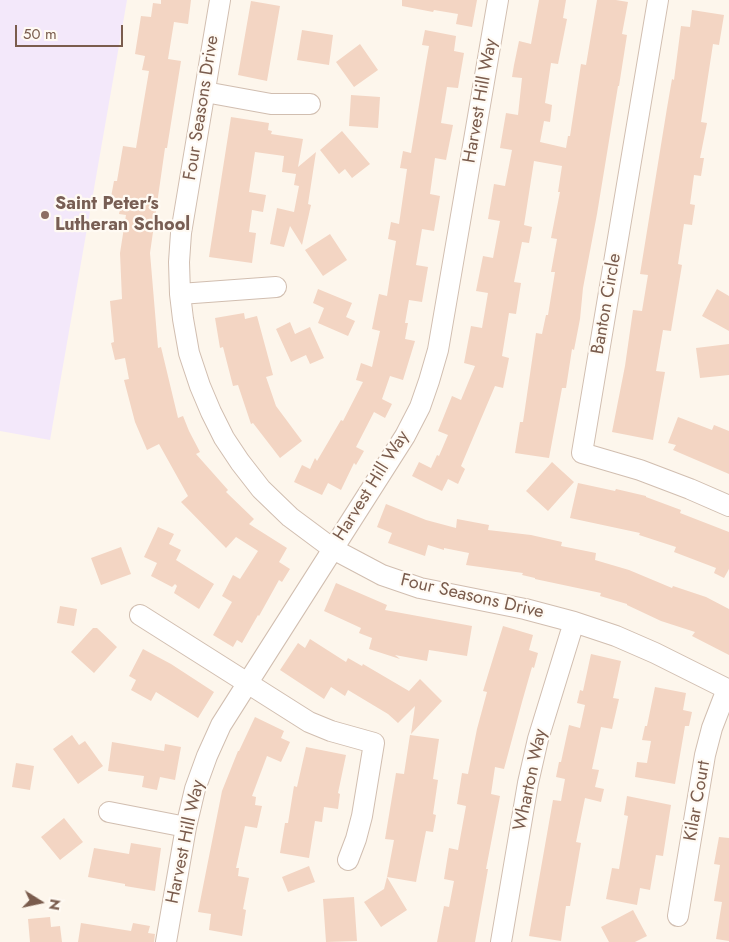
<!DOCTYPE html>
<style>
body{margin:0}
#map{position:relative;width:729px;height:942px;overflow:hidden;background:#fdf6ec;font-family:Jost,sans-serif}
canvas{display:block}
.north{position:absolute;left:15px;top:877px;width:50px;height:50px;-webkit-text-stroke:4px #fffaf3;paint-order:stroke;rotate:100deg;font-size:14px;font-weight:700;line-height:20px;text-align:center;color:#7a5c4d}
.north::after{content:'';display:block;margin:auto;width:18px;height:22px;background:#7a5c4d;clip-path:polygon(50% 0,100% 100%,50% 72%,0 100%)}
.scale{position:absolute;left:15px;top:25px;width:108px;height:22px;box-sizing:border-box;border:2px solid #7a5c4d;border-top:0;padding-left:6px;font-size:15px;line-height:18px;white-space:nowrap;color:#7a5c4d;-webkit-text-stroke:4px #fffaf3;paint-order:stroke}
</style>
<div id="map">
<canvas width="729" height="942"></canvas>
<div class="north">N</div>
<div class="scale">50 m</div>
</div>
<script>
const ctx = document.querySelector('canvas').getContext('2d');
ctx.lineJoin = 'round';
function fillPath(path, color) {
  ctx.fillStyle = color;
  ctx.fill(path, 'evenodd');
}
function toPath(rows) {
  const path = new Path2D();
  for (const r of rows) {
    path.moveTo(r[0], r[1]);
    for (let i = 2; i < r.length; i += 2) path.lineTo(r[i], r[i + 1]);
  }
  return path;
}
function strokePath(path, color, width, dash) {
  ctx.strokeStyle = color;
  ctx.lineWidth = width;
  ctx.lineCap = dash ? 'butt' : 'round';
  ctx.setLineDash(dash || []);
  ctx.stroke(path);
}
function label(font, color, halo, rows, align = 'center') {
  ctx.font = font + ' Jost,sans-serif';
  ctx.lineWidth = 4.5;
  ctx.setLineDash([]);
  ctx.textBaseline = 'middle';
  ctx.strokeStyle = halo;
  ctx.fillStyle = color;
  for (const [text, x, y, turn = 0] of rows) {
    ctx.save();
    ctx.translate(x, y);
    ctx.rotate((+turn || 0) * Math.PI / 180);
    ctx.textAlign = isNaN(turn) ? turn : align;
    if (halo) ctx.strokeText(text, 0, 0);
    ctx.fillText(text, 0, 0);
    ctx.restore();
  }
}
const education = toPath([
 [0,0,127,0,50,440,0,431]
]);
const building = toPath([
 [161,0,191,0,188,24,174,22,168,59,181,61,167,148,165,148,150,253,158,348,161,347,178,418,183,416,189,431,200,452,196,454,228,490,226,492,254,519,249,524,287,548,279,562,290,569,282,582,279,580,259,616,258,615,242,643,237,640,233,647,213,635,232,602,222,596,233,575,240,579,258,551,236,537,226,548,181,502,188,496,159,444,147,450,135,422,124,380,129,379,125,358,115,360,111,343,114,342,110,301,122,299,120,253,126,215,119,214,122,199,111,197,114,181,117,181,123,146,136,148,142,112,149,71,142,70,145,56,135,54,141,16,151,17,153,3,161,4],
 [402,0,477,0,472,27,456,24,458,14,434,10,433,12,402,6],
 [539,0,566,0,563,18,567,19,558,64,551,63,545,103,552,105,550,122,544,121,540,142,566,148,568,136,570,136,581,64,586,65,597,0,616,0,628,2,622,34,627,35,619,86,618,86,597,214,583,288,580,319,574,350,572,349,566,388,562,388,549,458,515,453,520,422,523,422,536,333,542,334,546,315,548,315,555,272,551,272,557,239,551,238,560,192,558,192,562,166,534,161,524,225,532,227,529,243,522,242,514,282,521,283,516,314,509,313,502,356,509,358,503,388,495,386,461,466,465,469,458,484,448,479,442,491,412,476,419,462,431,468,437,455,439,456,448,435,438,431,452,396,461,400,475,366,464,363,471,326,482,328,488,293,476,291,483,256,493,258,500,221,488,219,494,184,505,186,512,150,500,148,506,113,518,115,522,78,512,77,514,65,519,41,531,44],
 [251,1,280,6,267,81,238,75],
 [692,10,724,15,719,45,713,44,701,122,707,123,700,158,704,158,701,176,694,175,690,204,695,205,692,225,684,224,678,264,682,265,671,331,663,330,656,371,665,372,653,440,612,432,625,366,633,310,642,311,648,275,640,274,667,108,672,79,674,80,681,26,690,27],
 [302,30,333,35,329,65,297,60],
 [425,30,456,36,454,51,464,53,458,88,447,87,441,123,453,125,446,160,435,158,430,194,440,196,434,231,422,229,416,265,428,267,422,302,409,300,405,323,408,323,405,339,415,341,403,380,390,376,382,399,392,404,385,418,374,412,356,447,364,451,356,465,354,463,341,490,328,483,322,495,294,482,302,465,310,469,315,458,317,461,341,420,343,421,363,382,356,380,361,363,372,367,380,331,372,329,379,294,387,296,396,241,388,239,391,222,399,224,407,169,400,168,403,151,411,153,426,63,429,46,422,45],
 [360,44,378,70,354,87,336,62],
 [351,95,380,97,378,128,349,126],
 [231,117,269,123,268,130,272,131,271,134,303,139,298,167,316,152,308,204,311,205,302,245,290,226,284,247,270,244,277,208,294,212,299,186,294,185,296,174,282,172,284,156,255,152,249,192,266,195,263,212,252,210,249,232,256,233,252,263,209,257],
 [342,131,370,164,352,178,345,169,339,174,320,150],
 [330,234,347,260,323,276,305,250],
 [318,289,352,303,346,317,355,321,348,336,318,323,324,308,313,303],
 [717,289,729,296,729,331,702,316],
 [244,313,245,319,257,316,273,375,266,377,276,406,302,441,280,458,253,423,251,424,238,385,233,386,223,347,220,348,215,318],
 [290,322,295,334,310,327,324,358,310,364,306,355,291,362,276,329],
 [729,344,729,375,700,378,696,348],
 [678,417,712,430,714,425,729,431,729,474,673,450,676,445,668,443],
 [552,462,574,482,548,511,526,491],
 [578,483,615,491,616,489,646,496,646,497,681,510,680,513,729,532,729,569,724,578,714,573,716,568,674,552,676,547,639,535,640,533,570,518],
 [386,504,426,520,456,528,457,519,489,525,488,530,531,535,562,542,561,546,596,553,595,560,629,570,672,588,673,586,706,597,729,609,729,655,692,636,695,632,661,621,627,605,627,604,600,596,601,593,535,579,535,578,522,575,523,573,466,565,469,553,444,548,444,550,428,545,425,556,388,543,392,533,377,527],
 [158,527,174,534,169,544,181,550,176,560,214,584,199,609,174,593,177,586,175,584,172,587,151,576,157,563,144,557],
 [121,547,131,574,101,585,91,558],
 [336,583,387,605,385,610,472,626,467,656,429,650,427,661,395,655,400,659,369,649,372,638,359,633,361,628,324,611],
 [60,606,77,609,74,626,57,623],
 [503,626,533,635,529,650,538,653,534,668,532,667,522,702,504,769,495,767,491,794,500,796,486,869,488,869,475,942,437,942,444,906,449,907,454,881,444,879,449,848,458,850,466,806,457,804,462,773,468,774,477,729,487,692,483,691],
 [93,628,97,628,117,647,94,673,71,652],
 [310,639,346,662,348,658,362,666,363,664,409,691,420,679,442,701,411,734,415,706,398,723,388,714,348,690,345,696,331,687,324,699,280,670,298,643,305,648],
 [143,649,171,664,214,692,198,718,156,692,151,701,131,690,136,680,129,676],
 [591,654,621,661,613,698,619,699,612,729,601,727,592,769,599,770,595,787,604,789,601,802,585,798,576,842,581,843,570,906,566,906,561,941,529,936,553,800,561,801,565,779,556,777,559,762,561,762,569,725,580,728,585,705,577,703,580,690,583,691],
 [655,687,686,693,683,710,692,712,689,726,685,726,675,784,635,777,637,762,647,763,651,741,642,740,645,726,647,726],
 [255,717,284,731,281,738,290,742,281,762,267,756,252,796,256,797,255,805,262,806,257,828,245,826,236,868,239,868,238,876,249,878,243,909,246,910,242,936,209,930,211,914,198,912,222,791,238,751,239,751],
 [72,735,79,745,85,741,103,766,78,784,53,749],
 [410,735,439,739,433,779,438,780,433,814,436,815,433,832,426,831,416,882,387,877,394,840,385,839,396,773,404,774],
 [112,742,164,751,165,744,181,747,175,780,160,777,157,790,142,787,144,776,108,771],
 [306,747,346,755,338,793,340,794,338,809,324,807,322,822,315,821,309,858,280,853,285,823,288,823,294,786,297,787],
 [16,763,34,766,30,790,12,787],
 [627,796,671,805,663,856,656,855,650,890,640,888,637,905,606,899,612,868,619,869,628,816,624,815],
 [64,818,83,842,60,860,41,837],
 [719,837,729,838,729,941,716,939,722,902,714,901,720,865,714,864],
 [131,843,161,848,155,891,125,886,125,884,88,877,94,848,129,854],
 [309,866,315,882,288,892,282,877],
 [387,877,407,910,381,927,364,902,384,889],
 [354,897,357,941,326,942,323,899],
 [633,910,647,936,635,942,609,942,601,927],
 [50,917,51,927,60,926,62,942,30,942,28,919],
 [81,923,131,931,133,923,150,926,148,933,155,934,154,942,78,942]
]);
const minor = toPath([
 [220,0,181,233,179,262,180,294,183,319,189,353,200,386,211,412,224,438,240,462,261,489,290,517,333,549,382,575,420,588,525,609,574,622,616,636,655,653,729,690],
 [658,0,582,453,640,470,690,489,729,506],
 [205,92,271,104,310,104],
 [180,294,276,287],
 [140,615,309,722,331,731,374,743,362,816,356,839,348,860],
 [109,812,186,827],
 [678,916,705,755,712,728,727,689],
 [166,942,186,827,195,789,207,756,221,725,247,684,405,436,420,407,429,381,438,350,498,0],
 [501,942,528,783,538,739,574,622]
]);
const markers = [
 [45,215,5,"#8d6e63"]
];
const streetNames = [
 ["Harvest Hill Way",481,101,-80],
 ["Four Seasons Drive",202,108,-81],
 ["Banton Circle",607,304,-80],
 ["Harvest Hill Way",372,486,-58],
 ["Four Seasons Drive",472,597,13],
 ["Wharton Way",531,780,-78],
 ["Kilar Court",698,801,-80],
 ["Harvest Hill Way",186,842,-78]
];
const educationNames = [
 ["Saint Peter's",55,205],
 ["Lutheran School",55,226]
];
fillPath(education, '#f3e8fa');
fillPath(building, '#f3d5c3');
strokePath(minor, '#d1beb0', 22);
strokePath(minor, '#fff', 20);
for (const [x, y, r, color] of markers) {
  const dot = new Path2D();
  dot.arc(x, y, r, 0, 2 * Math.PI);
  ctx.fillStyle = color;
  ctx.fill(dot);
  strokePath(dot, '#fffaf3', 2);
}
label('18px', '#7a5c4d', '#fffaf3', streetNames);
label('bold 18px', '#785e54', '#fffaf3', educationNames, 'left');
</script>
